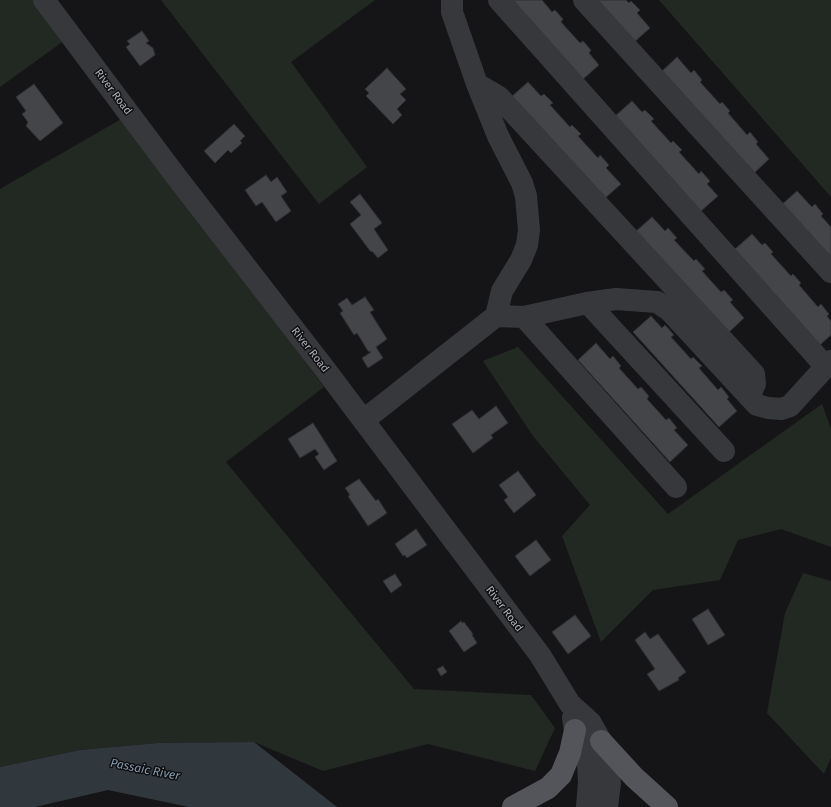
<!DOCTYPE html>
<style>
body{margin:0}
canvas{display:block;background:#151517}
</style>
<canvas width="831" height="807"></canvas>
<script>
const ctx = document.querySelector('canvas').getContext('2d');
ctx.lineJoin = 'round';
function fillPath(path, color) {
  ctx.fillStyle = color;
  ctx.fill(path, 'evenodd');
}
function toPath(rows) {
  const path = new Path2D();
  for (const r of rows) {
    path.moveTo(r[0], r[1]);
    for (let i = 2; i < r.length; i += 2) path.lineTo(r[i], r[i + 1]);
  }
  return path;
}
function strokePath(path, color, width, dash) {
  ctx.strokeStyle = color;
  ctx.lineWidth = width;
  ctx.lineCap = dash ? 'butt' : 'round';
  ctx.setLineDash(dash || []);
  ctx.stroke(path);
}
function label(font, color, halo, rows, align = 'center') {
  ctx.font = font + ' "Fira Sans",sans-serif';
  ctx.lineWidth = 3;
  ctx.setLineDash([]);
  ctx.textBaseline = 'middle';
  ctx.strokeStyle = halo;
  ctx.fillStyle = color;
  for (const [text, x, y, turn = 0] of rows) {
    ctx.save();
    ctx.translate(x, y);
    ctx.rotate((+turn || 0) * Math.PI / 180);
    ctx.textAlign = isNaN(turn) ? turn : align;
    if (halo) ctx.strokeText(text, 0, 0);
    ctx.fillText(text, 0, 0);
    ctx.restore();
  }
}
const green = toPath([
 [0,0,35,0,65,40,0,87],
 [161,0,375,0,291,62,367,167,319,204],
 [659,0,831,0,831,197],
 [123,118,324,387,226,462,414,689,531,695,555,728,535,771,428,744,323,771,254,742,158,743,80,750,0,767,0,189],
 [518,347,668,514,822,404,831,429,831,547,781,529,738,540,720,580,653,590,601,642,562,536,590,505,533,436,483,361],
 [803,573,831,581,831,758,824,774,767,713,785,613]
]);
const water = toPath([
 [254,742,337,807,189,807,108,790,35,807,0,807,0,767,80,750,158,743]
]);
const building = toPath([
 [508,0,542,0,552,12,555,10,563,19,561,22,580,43,583,41,591,50,589,53,599,65,581,81,508,0],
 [592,0,626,0,629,3,631,1,640,10,637,13,650,28,632,44,592,0],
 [142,31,149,41,146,43,153,48,155,55,140,66,126,47,130,44,127,41,142,31],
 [677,57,691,73,694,70,702,80,700,82,720,104,722,102,730,111,728,113,747,135,750,132,758,142,756,144,769,159,751,176,659,74,677,57],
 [387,68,406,89,400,94,406,100,397,109,402,115,393,124,366,96,369,93,365,89,387,68],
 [528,82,541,96,544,94,553,103,550,105,570,127,572,125,581,134,578,136,598,158,600,155,609,165,606,168,621,184,603,200,510,98,528,82],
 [34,84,63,123,40,141,26,126,28,122,22,114,26,111,16,97,34,84],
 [632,101,642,112,645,110,654,119,651,121,671,143,673,141,682,150,679,152,699,174,701,171,710,181,707,184,718,196,700,212,614,117,632,101],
 [234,124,245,136,240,141,242,143,231,153,228,150,215,163,204,151,234,124],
 [266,175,271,182,277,177,287,192,281,196,291,211,276,222,262,202,256,206,245,190,266,175],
 [797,191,812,207,815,204,823,214,821,216,831,227,831,264,779,207,797,191],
 [360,194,382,223,374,229,388,250,378,258,372,251,371,252,350,224,361,215,350,202,360,194],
 [652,217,665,231,668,228,677,238,674,240,694,261,696,259,705,269,702,271,721,292,724,290,733,300,730,302,744,318,726,335,634,233,652,217],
 [752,234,762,245,765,243,773,252,771,254,791,276,793,274,801,283,799,285,818,307,821,304,829,314,827,316,831,321,831,335,820,345,734,250,752,234],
 [365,297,374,310,370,312,387,339,376,347,383,358,368,368,362,358,371,352,368,351,357,333,354,335,340,313,343,311,338,304,347,298,352,305,365,297],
 [651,316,662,328,665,325,674,335,671,337,691,359,693,357,702,366,699,368,718,390,721,387,729,397,727,399,737,411,719,427,633,332,651,316],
 [596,343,610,359,613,356,621,366,619,368,638,389,641,387,649,396,647,399,666,420,669,418,677,428,674,430,688,445,670,462,578,360,596,343],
 [496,406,508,423,491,435,493,438,473,453,452,424,472,410,479,419,496,406],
 [313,423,337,461,324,470,315,457,319,454,315,449,300,458,288,439,313,423],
 [518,471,536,495,514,513,504,500,508,497,499,485,518,471],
 [359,479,376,501,378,499,387,513,368,526,348,496,350,495,345,488,359,479],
 [416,529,427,545,407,558,405,555,403,556,395,544,416,529],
 [536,540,551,560,530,576,515,556,536,540],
 [395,574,402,585,391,593,383,581,395,574],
 [708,609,725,635,708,645,692,619,708,609],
 [575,615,591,636,568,654,552,632,575,615],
 [461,621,462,623,464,622,473,634,472,635,477,643,464,652,449,631,461,621],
 [645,632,650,639,658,634,686,672,678,678,679,680,659,691,647,674,655,669,635,640,645,632],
 [443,666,447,672,441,676,437,669,443,666]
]);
const minor = toPath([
 [44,0,175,175,324,368,540,655,570,704,591,723,601,741,606,754,610,783,607,807],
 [499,0,826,367],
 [584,0,831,272],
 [477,84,499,97,754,374,755,384,749,397],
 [588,303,724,451],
 [496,316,524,317,587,303,616,299,657,302,669,310,757,405,768,408,781,409,790,406,831,361],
 [524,317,676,487],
 [364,420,496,316,502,291,521,260,527,245,529,230,526,196,522,183,498,136,477,84,452,12,452,0],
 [573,718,575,730,588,763,589,782,587,807]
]);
const major = toPath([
 [601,741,634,777,667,807],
 [513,807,548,788,561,775,570,753,575,730]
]);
const streetNames = [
 ["River Road",113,92,53],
 ["River Road",310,350,52],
 ["River Road",504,609,53]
];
const waterNames = [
 ["Passaic River",145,770,11]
];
fillPath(green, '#222822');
fillPath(water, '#30383e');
fillPath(building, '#444549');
strokePath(building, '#2f3033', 1);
strokePath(minor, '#37383b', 22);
strokePath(major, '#53555a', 22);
label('11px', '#a9adb5', '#101012', streetNames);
label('italic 12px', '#839bad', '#101012', waterNames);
</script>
